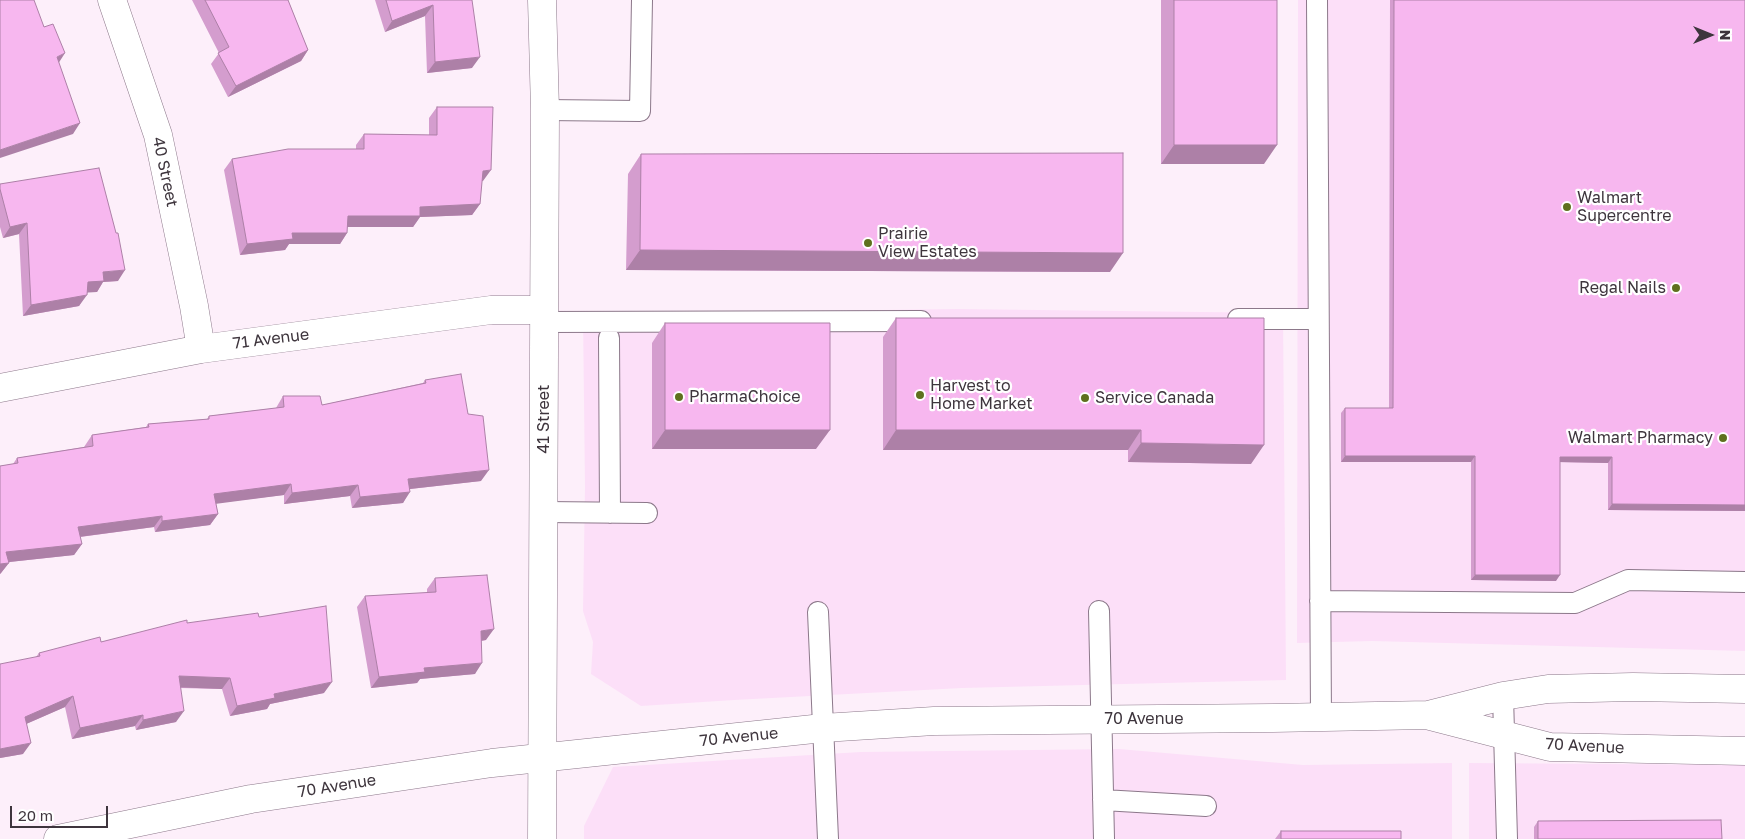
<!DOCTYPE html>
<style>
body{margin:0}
#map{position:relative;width:1745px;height:839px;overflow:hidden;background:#fdeffa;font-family:"Golos Text",sans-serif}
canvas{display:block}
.north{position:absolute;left:1685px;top:10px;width:50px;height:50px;-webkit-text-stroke:4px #fff;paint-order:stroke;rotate:90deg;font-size:14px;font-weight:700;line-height:20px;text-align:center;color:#3e353d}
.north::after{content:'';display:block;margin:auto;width:18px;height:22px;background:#3e353d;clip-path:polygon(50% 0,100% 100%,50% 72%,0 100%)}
.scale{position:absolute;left:10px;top:806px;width:98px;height:22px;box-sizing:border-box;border:2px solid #3e353d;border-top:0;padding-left:6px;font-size:15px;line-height:18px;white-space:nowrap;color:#3e353d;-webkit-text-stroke:4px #fff;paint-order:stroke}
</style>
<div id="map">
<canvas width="1745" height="839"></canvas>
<div class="north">N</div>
<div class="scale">20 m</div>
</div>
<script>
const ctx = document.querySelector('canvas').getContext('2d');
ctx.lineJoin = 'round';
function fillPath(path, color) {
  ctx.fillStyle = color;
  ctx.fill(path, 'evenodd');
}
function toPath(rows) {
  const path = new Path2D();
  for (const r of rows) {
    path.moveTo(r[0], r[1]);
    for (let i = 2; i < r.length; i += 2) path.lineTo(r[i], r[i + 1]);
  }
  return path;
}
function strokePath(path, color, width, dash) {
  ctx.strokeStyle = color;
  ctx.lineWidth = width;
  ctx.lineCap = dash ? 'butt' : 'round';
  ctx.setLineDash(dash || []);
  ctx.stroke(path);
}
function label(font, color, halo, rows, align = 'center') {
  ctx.font = font + ' "Golos Text",sans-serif';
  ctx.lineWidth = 4.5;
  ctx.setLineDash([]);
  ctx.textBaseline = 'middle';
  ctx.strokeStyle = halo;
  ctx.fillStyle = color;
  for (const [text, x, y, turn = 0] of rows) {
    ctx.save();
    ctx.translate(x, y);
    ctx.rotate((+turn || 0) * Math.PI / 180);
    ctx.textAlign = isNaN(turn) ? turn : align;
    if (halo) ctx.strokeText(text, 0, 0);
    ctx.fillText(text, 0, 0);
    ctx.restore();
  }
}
const built = toPath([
 [1298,0,1745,0,1745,651,1372,641,1297,643],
 [957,309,1283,313,1286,680,962,688,734,700,641,706,591,674,593,642,583,611,585,487,583,314],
 [1119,749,1303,765,1452,763,1452,839,584,839,584,826,613,767,861,752],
 [1469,763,1745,765,1745,839,1469,839]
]);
const service = toPath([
 [1317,0,1321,718],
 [545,110,640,111,642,0],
 [1238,319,1318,319],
 [544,322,921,321],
 [609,338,610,513],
 [544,512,647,513],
 [1320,601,1575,603,1628,580,1745,582],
 [1099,611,1104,839],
 [818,612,828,839],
 [1503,696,1507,839],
 [1103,800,1206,806]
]);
const minor = toPath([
 [112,0,158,135,194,306,201,349],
 [0,388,201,349,491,310,544,310],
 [542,839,545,110,542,0]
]);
const tertiary = toPath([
 [1430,716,1550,747,1745,751],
 [58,839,251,799,492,763,823,728,934,721,1273,718,1428,715,1503,696,1548,689,1633,687,1745,689]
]);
const wall = toPath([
 [192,0,288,0,308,50,301,61,228,97,211,64,219,53],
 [375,0,472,0,472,68,427,73,425,16,385,32],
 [1161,0,1277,0,1264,164,1161,164],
 [1390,0,1745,0,1745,511,1608,510,1608,463,1560,462,1556,581,1471,580,1471,462,1341,462,1341,413,1345,408,1389,408],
 [437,107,483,181,482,181,480,204,472,215,420,217,413,227,347,227,347,233,340,244,289,244,285,250,240,255,224,170,232,159,356,149,356,145,364,134,429,135,429,118],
 [641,154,1110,272,626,270,628,174],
 [0,184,118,281,103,282,97,292,87,292,79,306,23,316,19,234,3,238,0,227],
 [896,318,1251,464,1128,462,1128,450,883,450,883,337],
 [665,323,816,449,652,449,652,343],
 [425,380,481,481,410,489,403,503,352,508,350,496,284,504,284,495,216,503,218,514,210,525,155,532,154,527,80,537,82,544,74,555,9,562,1,573,0,574,0,466,13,464,17,458,84,447,92,435,146,427,148,424,207,419,209,416,276,408,283,396,322,405,423,383],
 [435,578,486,640,481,641,475,674,420,679,417,683,371,688,357,607,365,596,427,593,427,589],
 [259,617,324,693,270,704,267,709,230,716,222,689,180,688,176,722,136,730,135,726,72,739,65,707,26,724,23,754,0,758,36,657,39,653,101,642,187,623],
 [1538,821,1722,839,1534,839,1534,827],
 [1281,831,1401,839,1275,839]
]);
const shadedWall = toPath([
 [433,5,425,16,385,32,392,21],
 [308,50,301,61,228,97,236,86],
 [65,53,58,64,57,57],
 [480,57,472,68,427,73,435,62],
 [80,123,73,134,0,158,0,150],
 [1174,145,1277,145,1264,164,1161,164],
 [491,170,483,181,475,182,483,171],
 [480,204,472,215,420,217,413,227,340,227,348,216,420,207],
 [27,223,19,234,3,238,10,227],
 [292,233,347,233,340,244,289,244,285,250,240,255,247,244],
 [640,250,1123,253,1110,272,626,270],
 [125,270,118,281,103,282,97,292,80,293,88,282,103,272],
 [87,295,79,306,23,316,31,305],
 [665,430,830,430,816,449,652,449],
 [896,430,1141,430,1128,450,883,450],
 [1141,443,1264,445,1251,464,1128,462],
 [1345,456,1475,456,1471,462,1341,462],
 [1560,457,1612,457,1608,463,1556,462],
 [489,470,481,481,401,490,408,479],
 [291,484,284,495,207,505,214,494],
 [358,485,350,496,284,504,292,493],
 [410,492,403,503,352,508,360,497],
 [1612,504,1745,505,1745,511,1608,510],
 [218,514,210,525,155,532,162,521],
 [162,516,154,527,71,538,78,527],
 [82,544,74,555,0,563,6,552],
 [9,563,1,573,0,574,0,564],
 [1475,575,1560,575,1556,581,1471,580],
 [494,629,486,640,473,642,481,631],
 [482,663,475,674,420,679,417,683,371,688,379,677,424,668],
 [179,676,230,678,222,689,171,687],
 [332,682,324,693,270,704,267,709,230,716,237,706,274,694],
 [73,696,65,707,17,728,25,717],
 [184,711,176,722,136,730,143,720],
 [143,715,135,726,72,739,80,728],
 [31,743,23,754,0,758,0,749]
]);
const building = toPath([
 [0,0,34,0,44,27,53,24,65,53,57,57,80,123,0,150,0,0],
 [205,0,288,0,308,50,236,86,218,53,229,47,205,0],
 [386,0,472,0,480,57,435,62,433,5,392,21,386,0],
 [1174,0,1277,0,1277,145,1174,145,1174,0],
 [1394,0,1745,0,1745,505,1612,504,1612,457,1560,457,1560,575,1475,575,1475,456,1345,456,1345,408,1393,408,1394,0],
 [437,107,493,107,491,170,483,171,480,204,420,207,420,216,348,216,347,233,292,233,293,239,247,244,232,159,288,149,364,149,364,134,437,135,437,107],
 [1123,153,1123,253,640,250,641,154,1123,153],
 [99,168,116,233,118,233,125,270,103,272,104,281,88,282,87,295,31,305,27,223,10,227,0,189,0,184,99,168],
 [896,318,1264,318,1264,445,1141,443,1141,430,896,430,896,318],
 [665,323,830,323,830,430,665,430,665,323],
 [461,374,468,414,483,416,489,470,408,479,410,492,360,497,358,485,292,493,291,484,214,494,218,514,162,521,162,516,78,527,82,544,6,552,9,563,0,564,0,466,18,463,17,458,93,446,92,435,149,427,148,424,209,419,209,416,284,407,283,396,320,396,322,405,426,383,425,380,461,374],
 [487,575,494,629,481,631,482,663,424,668,425,672,379,677,365,596,436,592,435,578,487,575],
 [326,606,332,682,274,694,275,698,237,706,230,678,179,676,184,711,143,720,143,715,80,728,73,696,25,717,31,743,0,749,0,664,40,656,39,653,100,637,101,642,187,620,187,623,258,613,259,617,326,606],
 [1721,820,1722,839,1538,839,1538,821,1721,820],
 [1281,831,1401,831,1401,839,1281,839,1281,831]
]);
const markers = [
 [1567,207,5,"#5f701e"],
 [868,243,5,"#5f701e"],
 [1676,288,5,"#5f701e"],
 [920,395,5,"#5f701e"],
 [679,397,5,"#5f701e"],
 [1085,398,5,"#5f701e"],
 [1723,438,5,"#5f701e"]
];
const streetNames = [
 ["40 Street",165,172,78],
 ["71 Avenue",271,339,-7],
 ["41 Street",544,419,-90],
 ["70 Avenue",1144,719],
 ["70 Avenue",739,737,-6],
 ["70 Avenue",1585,746,3],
 ["70 Avenue",337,786,-9]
];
const poiNames = [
 ["Walmart",1577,198],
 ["Supercentre",1577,216],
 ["Prairie",878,234],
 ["View Estates",878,252],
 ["Regal Nails",1666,288,"right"],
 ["Harvest to",930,386],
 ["Home Market",930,404],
 ["PharmaChoice",689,397],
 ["Service Canada",1095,398],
 ["Walmart Pharmacy",1713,438,"right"]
];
fillPath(built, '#fcdff8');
strokePath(service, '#8c788a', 22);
strokePath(minor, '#8c788a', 29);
strokePath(tertiary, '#8c788a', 29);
strokePath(service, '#fff', 20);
strokePath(minor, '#fff', 28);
strokePath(tertiary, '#fff', 28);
fillPath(wall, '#d49dce');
fillPath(shadedWall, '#ad80a7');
fillPath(building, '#f7b7ef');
strokePath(building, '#ad80a7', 1);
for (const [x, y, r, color] of markers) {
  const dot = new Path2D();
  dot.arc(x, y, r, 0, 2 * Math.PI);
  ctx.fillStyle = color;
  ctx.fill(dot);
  strokePath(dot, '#fff', 2);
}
label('16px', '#3e353d', '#fff', streetNames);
label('16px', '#3e353d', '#fff', poiNames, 'left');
</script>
